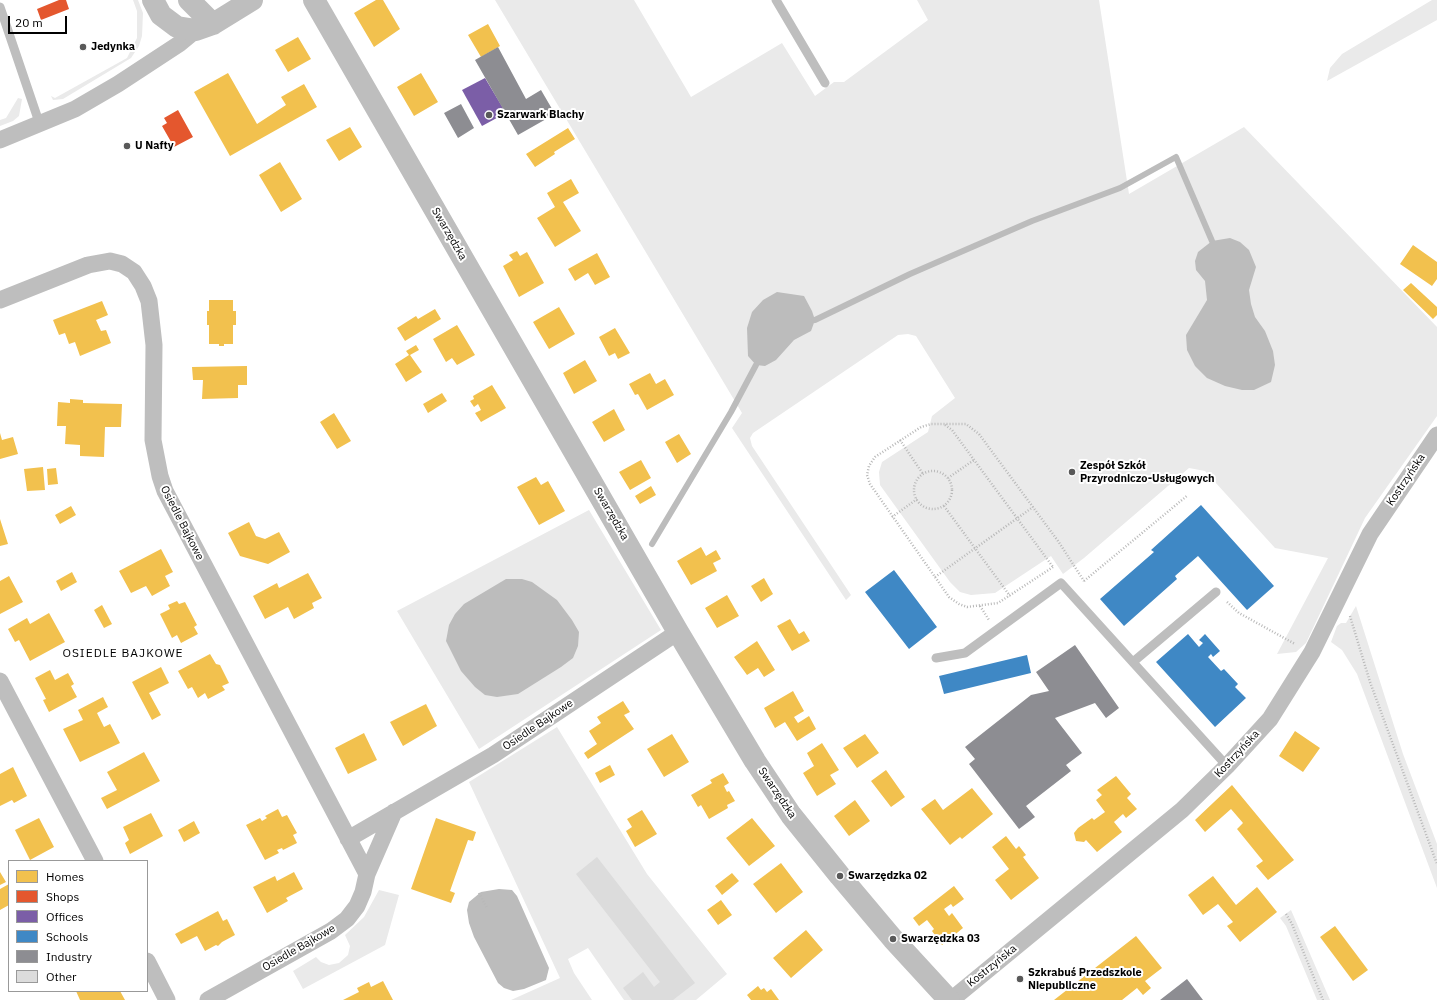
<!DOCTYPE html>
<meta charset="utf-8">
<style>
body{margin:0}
#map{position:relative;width:1437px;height:1000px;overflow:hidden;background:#fff;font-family:"IBM Plex Sans",sans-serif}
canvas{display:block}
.legend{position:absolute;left:8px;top:860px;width:140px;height:132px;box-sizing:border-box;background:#fff;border:1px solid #999;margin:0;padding:5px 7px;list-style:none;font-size:12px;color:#000}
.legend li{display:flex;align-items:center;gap:8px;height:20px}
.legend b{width:20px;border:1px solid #999}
.scale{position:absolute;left:8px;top:16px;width:59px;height:18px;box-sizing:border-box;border:2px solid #000;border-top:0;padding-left:5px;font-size:12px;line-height:14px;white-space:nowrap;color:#000;-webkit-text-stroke:3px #fff;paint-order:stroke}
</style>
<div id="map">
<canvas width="1437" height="1000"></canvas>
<ul class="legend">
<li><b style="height:11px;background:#f2c14e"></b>Homes</li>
<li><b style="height:11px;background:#e4572e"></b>Shops</li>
<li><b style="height:11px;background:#7b5ea7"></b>Offices</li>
<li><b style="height:11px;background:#3f88c5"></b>Schools</li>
<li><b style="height:11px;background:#8d8d92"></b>Industry</li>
<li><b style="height:11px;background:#dcdcdc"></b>Other</li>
</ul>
<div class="scale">20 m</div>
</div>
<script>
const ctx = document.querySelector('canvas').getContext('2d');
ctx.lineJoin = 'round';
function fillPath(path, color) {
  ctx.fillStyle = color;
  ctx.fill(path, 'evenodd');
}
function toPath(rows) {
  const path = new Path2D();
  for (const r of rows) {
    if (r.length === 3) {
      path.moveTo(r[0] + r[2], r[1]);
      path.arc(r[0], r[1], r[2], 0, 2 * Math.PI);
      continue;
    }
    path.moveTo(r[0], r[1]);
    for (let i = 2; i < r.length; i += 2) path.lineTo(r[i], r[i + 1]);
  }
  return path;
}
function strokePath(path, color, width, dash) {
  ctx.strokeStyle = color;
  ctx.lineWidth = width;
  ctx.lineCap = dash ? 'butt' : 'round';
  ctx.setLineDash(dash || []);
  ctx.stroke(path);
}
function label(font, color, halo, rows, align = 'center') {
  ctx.font = font + ' "IBM Plex Sans",sans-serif';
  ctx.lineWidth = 4;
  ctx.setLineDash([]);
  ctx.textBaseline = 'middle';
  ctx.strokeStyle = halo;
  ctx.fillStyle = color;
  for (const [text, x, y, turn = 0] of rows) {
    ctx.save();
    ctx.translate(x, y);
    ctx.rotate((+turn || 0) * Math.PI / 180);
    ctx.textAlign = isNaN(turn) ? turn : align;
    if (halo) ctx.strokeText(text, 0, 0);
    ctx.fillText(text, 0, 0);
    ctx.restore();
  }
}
const green = toPath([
 [133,0,138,0,143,13,142,36,139,46,131,58,63,99,53,100,51,96,55,98,127,58,137,38,137,11],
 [495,0,634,0,691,97,782,43,815,96,834,82,844,82,928,20,917,0,1099,0,1129,194,1244,127,1437,327,1437,416,1365,518,1306,643,1296,652,1277,654,1328,558,1275,548,1205,471,1189,468,1084,558,1063,574,1051,556,995,593,971,595,960,592,950,582,880,485,879,472,882,462,928,432,932,416,955,398,916,336,908,334,898,335,753,433,750,438,752,446,851,595,846,600,732,428,742,413],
 [1432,0,1437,0,1437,20,1327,81,1330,68,1342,54],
 [18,98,22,99,19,116,13,121,0,126,0,120,6,118],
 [589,510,661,630,479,749,397,611],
 [1356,606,1403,754,1437,844,1437,888,1357,674,1342,650,1331,642,1337,626,1341,623,1346,623],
 [557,727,647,874,727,974,696,1000,624,1000,588,948,568,959,574,973,592,1000,511,1000,560,978,469,782],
 [379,890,399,895,385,945,303,989,293,971,316,957,321,962,329,965,339,963,348,955,350,946,345,935,364,917],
 [1291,910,1330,1000,1317,1000,1286,926,1280,918]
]);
const water = toPath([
 [1230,238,1240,242,1249,250,1256,267,1249,290,1251,304,1255,317,1265,331,1273,351,1275,365,1271,382,1254,390,1242,390,1225,386,1207,378,1195,366,1187,350,1186,335,1207,300,1205,281,1196,270,1195,261,1198,252,1212,241],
 [777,292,804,296,812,311,815,320,811,331,794,340,776,360,765,366,756,365,748,356,747,328,752,312,763,300],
 [506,579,522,579,532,582,557,600,572,620,579,632,578,646,573,658,561,667,518,694,497,697,485,695,475,687,461,671,446,641,449,625,455,614,464,604],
 [499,889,512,890,517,896,549,968,546,980,524,989,513,991,504,988,498,983,474,937,469,923,467,910,469,902,481,892]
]);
const homes = toPath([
 [376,0,383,0,400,29,374,47,354,13],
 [488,24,500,46,481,57,468,35],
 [298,37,311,59,288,72,275,50],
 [228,73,257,124,286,105,281,97,304,84,317,107,230,156,194,92],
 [421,73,438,102,414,116,397,87],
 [350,127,362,147,339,161,326,140],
 [568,128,575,139,554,152,555,154,535,167,526,154],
 [280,162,302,199,281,212,259,175],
 [571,179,579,193,563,202,581,231,555,247,537,218,555,207,547,193],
 [1413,245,1437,262,1437,279,1432,286,1400,264],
 [517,251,520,256,527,252,544,283,519,297,503,266,513,260,509,255],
 [597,253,610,277,595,285,588,273,575,281,568,269],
 [1411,283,1437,307,1437,315,1433,319,1403,290],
 [209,300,233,300,233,311,236,311,236,325,233,325,233,344,224,344,224,346,219,346,219,344,209,344,209,325,207,325,207,311,209,311],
 [102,301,108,315,96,320,101,331,106,330,111,343,80,356,75,342,69,344,65,333,59,335,53,320],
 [559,307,575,334,549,349,533,322],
 [435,309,441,319,405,341,397,328,416,316,418,319],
 [457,325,475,355,457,365,452,358,446,362,433,339],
 [615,328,630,353,618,359,615,353,609,356,599,337],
 [416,345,419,350,410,355,422,372,406,382,395,364,409,355,406,351],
 [585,360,597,381,574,394,563,373],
 [247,366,247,385,238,385,238,398,202,399,203,380,193,380,192,367],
 [650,373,656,384,665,379,674,395,647,410,638,394,635,395,629,384],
 [492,385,506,408,481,422,475,413,481,410,478,404,474,407,470,401,474,399,473,396],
 [442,393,447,401,428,413,423,404],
 [70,399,83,400,83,403,122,404,121,427,105,427,104,457,80,456,80,445,65,444,66,426,57,426,58,402,70,403],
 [614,409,625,430,604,442,592,422],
 [334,413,351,441,337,449,320,422],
 [0,433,2,440,13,437,18,454,0,459],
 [679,434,691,454,677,463,665,442],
 [641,460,651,478,630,490,619,472],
 [43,467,45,490,27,491,24,469],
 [56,468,58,484,48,485,47,469],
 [536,477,541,485,548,481,565,511,539,525,517,487],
 [651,486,656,495,640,504,635,496],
 [71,506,76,515,60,524,55,515],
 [0,519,8,544,0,546],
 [249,522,256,536,265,539,279,532,290,552,268,564,240,556,228,533],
 [701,547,706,556,716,550,721,559,713,563,717,571,691,585,677,561],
 [161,549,173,572,165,576,170,586,152,596,146,586,131,593,119,571],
 [72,572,77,582,61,591,56,581],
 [308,573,322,598,312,603,314,608,294,619,288,607,265,619,253,596,277,583,279,588],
 [9,576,23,602,0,614,0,581],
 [764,578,773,594,761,602,751,586],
 [727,595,739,616,717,628,705,608],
 [177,601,179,604,185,602,197,625,194,627,198,634,181,643,177,635,172,638,160,614,170,609,168,605],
 [102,605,112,624,104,628,94,610],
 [49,613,65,642,30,661,19,640,15,642,8,629,27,618,30,624],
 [790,619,799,634,804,631,810,641,792,651,777,626],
 [757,641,775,670,764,677,758,668,747,675,734,657],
 [210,654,216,664,220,665,229,683,222,686,225,690,208,699,205,693,198,698,192,687,188,689,178,671],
 [161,667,169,683,149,693,161,715,152,720,132,682],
 [50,670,55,680,68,673,74,684,71,686,77,697,49,712,43,700,46,699,35,678],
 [793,691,804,711,794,717,798,723,809,716,816,729,797,741,785,722,775,728,764,708],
 [103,697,108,707,97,713,104,727,110,724,120,743,80,762,63,729,83,720,78,710],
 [623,701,630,712,624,715,634,729,588,759,584,753,597,744,589,731,601,723,597,717],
 [426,704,437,726,403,746,390,722],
 [1295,731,1320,748,1303,772,1279,756],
 [364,733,377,760,348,774,335,748],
 [672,734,689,762,664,777,647,749],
 [865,734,879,753,857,768,843,748],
 [822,743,839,770,830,775,836,784,817,796,803,773,814,766,807,753],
 [144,752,160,781,107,809,101,798,117,790,107,772],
 [610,765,615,775,600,783,595,773],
 [13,767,27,796,14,803,12,800,0,806,0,774],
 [886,770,905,797,891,807,871,781],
 [723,773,729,783,724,786,727,792,729,791,735,801,727,805,728,808,709,819,701,805,698,807,691,795,712,783,710,780],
 [1116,776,1131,794,1127,798,1137,809,1126,818,1123,814,1114,822,1122,832,1097,852,1086,840,1084,842,1076,841,1074,833,1078,828,1092,818,1094,820,1105,812,1096,800,1102,795,1097,790],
 [1232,785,1294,860,1268,880,1256,866,1263,861,1237,829,1243,823,1231,809,1205,832,1195,820],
 [972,788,993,814,962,839,960,837,950,845,921,809,935,799,943,810],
 [855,800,870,821,849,836,834,816],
 [278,809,282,817,287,815,297,833,293,835,297,843,283,850,282,848,277,850,279,853,265,860,246,825,260,818,262,821,267,818,265,816],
 [642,810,657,834,635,847,626,831,632,827,627,819],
 [151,813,163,836,130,854,125,843,129,840,123,827],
 [39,818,54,847,30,860,15,830],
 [436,818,476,832,473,841,468,840,450,891,455,893,451,903,411,889],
 [752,818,775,846,749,866,726,838],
 [194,821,200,833,184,842,178,830],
 [1006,836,1016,849,1019,846,1026,855,1023,857,1039,878,1011,900,995,880,1009,869,992,847],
 [781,863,803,892,776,913,753,884],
 [0,872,6,882,0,885],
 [294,872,303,889,286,898,288,901,267,913,253,887,275,876,277,881],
 [732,873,739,881,722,895,715,886],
 [1213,876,1236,905,1257,887,1277,912,1240,942,1227,926,1233,922,1218,904,1203,915,1188,895],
 [9,884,9,905,0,910,0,889],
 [954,886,964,899,953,907,951,904,944,909,949,916,952,913,963,928,942,945,932,931,934,929,927,920,919,926,913,918],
 [721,900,732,915,718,925,707,910],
 [218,911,223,921,227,919,235,935,222,942,218,946,216,945,205,951,197,936,181,944,175,934],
 [1335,926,1368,970,1353,981,1320,937],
 [806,930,823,950,791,978,773,958],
 [1136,936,1162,968,1145,981,1151,988,1143,995,1137,988,1122,1000,1054,1000],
 [383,981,393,1000,343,1000,359,992,357,988,369,982,371,987],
 [758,986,761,990,764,988,767,992,771,989,779,1000,751,1000,747,995],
 [76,991,120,991,125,1000,80,1000]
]);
const shops = toPath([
 [59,0,66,0,69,9,41,20,37,9],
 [178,110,193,137,174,147,162,126,167,123,164,118]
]);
const offices = toPath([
 [485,78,506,113,482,126,462,90]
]);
const schools = toPath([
 [1201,505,1274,586,1247,610,1198,556,1175,576,1177,579,1124,626,1100,599,1154,552,1151,550],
 [894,570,937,627,909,649,865,592],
 [1188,634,1199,647,1203,643,1199,640,1205,634,1220,651,1213,657,1211,654,1208,657,1221,671,1224,669,1238,684,1235,687,1246,698,1215,727,1156,662],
 [1027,655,1031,673,944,694,939,676]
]);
const industry = toPath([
 [498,47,526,99,541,90,555,114,518,135,475,60],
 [461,104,474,128,458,138,444,113],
 [1075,645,1119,708,1106,718,1095,703,1055,718,1082,753,1066,765,1071,771,1026,806,1035,817,1019,829,969,764,975,759,965,747,1031,695,1049,691,1036,672],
 [1187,979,1203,1000,1160,1000]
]);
const stream = toPath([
 [815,320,910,274,1032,221,1120,188,1176,157,1212,241],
 [652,544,731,412,756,365]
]);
const building = toPath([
 [597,857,695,983,673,1000,632,1000,623,988,643,972,654,987,660,982,576,874]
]);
const path = toPath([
 [945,425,952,430,1053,567],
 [900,440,923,474],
 [933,490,19],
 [948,478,974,460],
 [944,506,1010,596],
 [892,517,917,499],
 [1053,567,998,603,967,607,959,604,949,597,870,484,867,475,869,466,875,457,921,427,931,424,966,424,979,434,1058,541,1084,581],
 [935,577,1033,507],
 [1084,581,1188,495],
 [1227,602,1239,613,1295,644],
 [980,606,989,620],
 [1350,616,1370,682,1437,864],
 [479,893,487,908],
 [1286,914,1292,924,1323,1000]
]);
const service = toPath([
 [776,0,825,83],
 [0,7,40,125],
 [936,658,965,653,1061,583,1227,766],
 [1133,662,1216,592]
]);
const minor = toPath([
 [0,140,75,109,118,84,179,44,196,30],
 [0,300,88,265,110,261,122,264,134,272,143,286,149,301,154,345,153,440,160,476,165,491,367,874,363,892,357,906,347,919,331,931,208,1000],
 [0,681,95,861],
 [348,839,493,755,678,632],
 [367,874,394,812],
 [147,961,167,1000],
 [951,1000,1182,810,1227,766,1270,719,1312,652,1370,534,1437,435]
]);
const tertiary = toPath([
 [153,0,161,15,177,27,196,30,213,24,252,0],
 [189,0,213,24],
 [314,0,678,632,755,761,791,815,840,876,893,939,949,1000]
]);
const markers = [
 [83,47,4,"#595959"],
 [489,115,4,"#595959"],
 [127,146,4,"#595959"],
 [1072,472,4,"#595959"],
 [840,876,4,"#595959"],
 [893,939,4,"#595959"],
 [1020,979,4,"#595959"]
];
const poiNames = [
 ["Jedynka",91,47],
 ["Szarwark Blachy",497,115],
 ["U Nafty",135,146],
 ["Zespół Szkół",1080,466],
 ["Przyrodniczo-Usługowych",1080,479],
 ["Swarzędzka 02",848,876],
 ["Swarzędzka 03",901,939],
 ["Szkrabuś Przedszkole",1028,973],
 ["Niepubliczne",1028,986]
];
const streetNames = [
 ["Swarzędzka",449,234,60],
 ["Kostrzyńska",1406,480,-56],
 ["Swarzędzka",611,514,60],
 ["Osiedle Bajkowe",182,523,63],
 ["Osiedle Bajkowe",538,725,-34],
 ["Kostrzyńska",1237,754,-47],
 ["Swarzędzka",777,793,56],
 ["Osiedle Bajkowe",299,948,-30],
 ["Kostrzyńska",992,966,-39]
];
const neighbourhoodNames = [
 ["OSIEDLE BAJKOWE",123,654]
];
fillPath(green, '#eaeaea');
fillPath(water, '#bcbcbc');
fillPath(homes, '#f2c14e');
fillPath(shops, '#e4572e');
fillPath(offices, '#7b5ea7');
fillPath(schools, '#3f88c5');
fillPath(industry, '#8d8d92');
strokePath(stream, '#bcbcbc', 6);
fillPath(building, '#dcdcdc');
strokePath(path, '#b8b8b8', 2.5, [1, 2]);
strokePath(service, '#bebebe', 9);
strokePath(minor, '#bebebe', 17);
strokePath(tertiary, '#bebebe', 22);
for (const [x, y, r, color] of markers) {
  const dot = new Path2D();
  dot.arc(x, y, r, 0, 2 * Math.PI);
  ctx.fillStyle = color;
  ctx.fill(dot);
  strokePath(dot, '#fff', 1.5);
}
label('bold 11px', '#000', '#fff', poiNames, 'left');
label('11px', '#000', '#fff', streetNames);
ctx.letterSpacing = '1px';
label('12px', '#000', '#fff', neighbourhoodNames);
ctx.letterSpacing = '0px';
</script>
